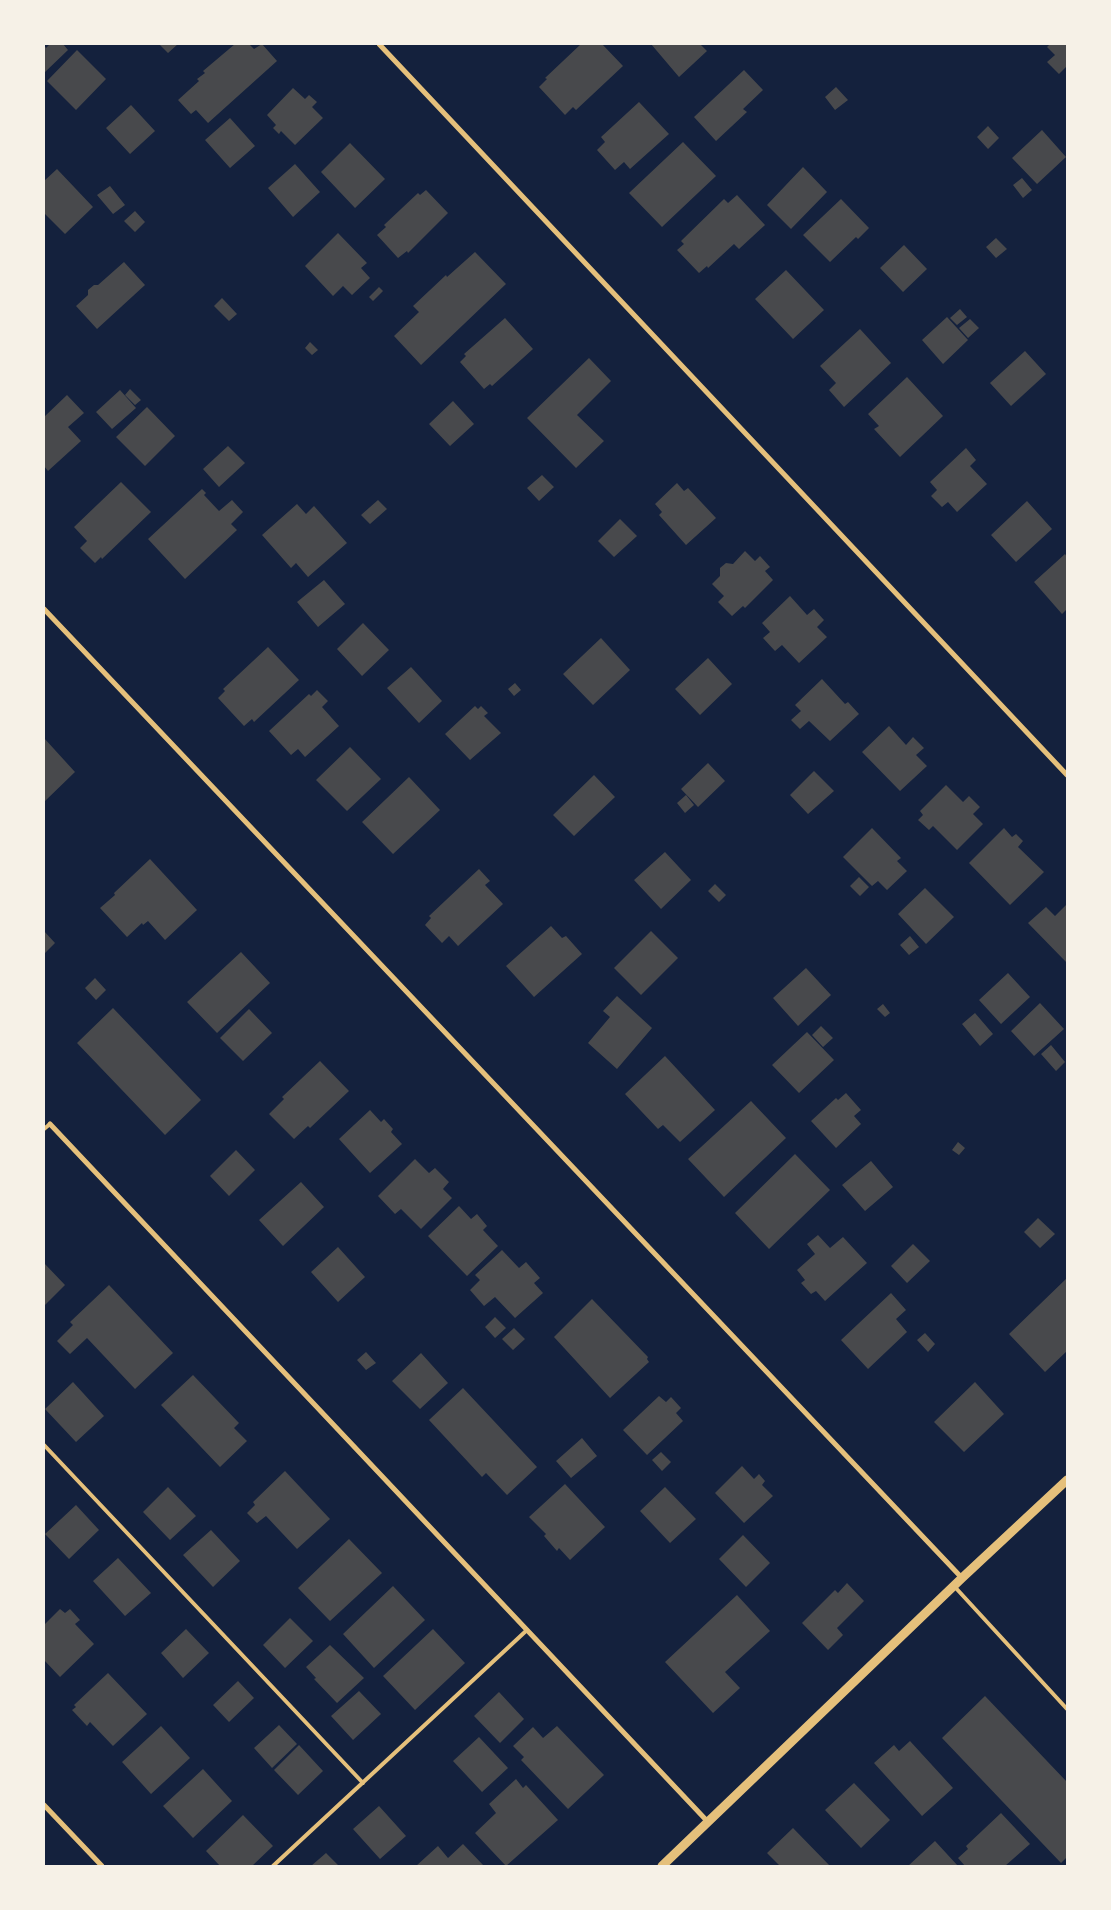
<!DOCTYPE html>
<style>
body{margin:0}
#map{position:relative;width:1111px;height:1910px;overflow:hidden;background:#14213d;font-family:"PT Sans Narrow",sans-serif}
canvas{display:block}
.frame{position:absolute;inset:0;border:45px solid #f6f1e7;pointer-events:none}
</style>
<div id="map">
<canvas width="1111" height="1910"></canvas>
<div class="frame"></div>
</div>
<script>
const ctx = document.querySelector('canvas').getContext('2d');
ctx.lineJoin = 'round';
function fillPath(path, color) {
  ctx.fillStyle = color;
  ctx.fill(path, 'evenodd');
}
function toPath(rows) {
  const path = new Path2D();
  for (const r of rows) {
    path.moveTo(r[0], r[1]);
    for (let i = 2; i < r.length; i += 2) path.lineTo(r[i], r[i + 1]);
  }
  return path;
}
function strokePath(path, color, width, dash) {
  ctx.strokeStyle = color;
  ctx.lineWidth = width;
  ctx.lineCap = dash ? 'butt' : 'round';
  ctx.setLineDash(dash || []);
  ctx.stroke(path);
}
const building = toPath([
 [50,44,63,44,68,50,44,73,44,45,46,48],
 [159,44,178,44,168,53],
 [235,44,249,44,254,49,262,44,277,61,208,123,196,110,191,114,178,100,199,81,197,79,205,73,203,71],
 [581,44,602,44,623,66,576,110,573,107,565,115,539,87,547,79,545,78],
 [651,44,700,44,707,51,679,77],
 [1050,44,1067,44,1067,66,1059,74,1047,62,1055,55,1047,47],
 [77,50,106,79,76,110,47,81],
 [744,70,763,90,743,109,747,112,716,141,694,117],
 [836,87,848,100,835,110,825,97],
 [293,88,305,99,309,95,317,102,312,107,323,118,295,145,281,131,279,134,273,128,276,125,267,115],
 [639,102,669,134,630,169,624,162,615,170,597,150,605,142,601,137],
 [131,105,155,131,130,154,106,128],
 [230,118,255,146,230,168,205,140],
 [988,126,999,138,988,149,977,137],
 [1042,130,1066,157,1037,184,1012,158],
 [683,142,716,176,662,227,629,193],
 [350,143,385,179,355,208,321,172],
 [295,164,320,192,293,217,268,188],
 [803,167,827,192,791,229,767,205],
 [57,169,93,207,65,234,44,213,44,181],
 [1022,178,1032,190,1023,198,1013,185],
 [110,186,125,205,113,214,97,195],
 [426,190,448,213,408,253,407,251,398,258,377,235,386,227,384,225,418,193,420,195],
 [737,195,765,225,739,249,734,244,708,268,707,266,699,273,677,250,684,244,681,241,724,199,728,203],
 [841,199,869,228,858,239,856,237,830,262,803,235],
 [135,211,145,222,135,232,124,221],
 [338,233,367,263,361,268,370,278,352,295,343,286,333,296,305,266],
 [996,238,1007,249,996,258,986,247],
 [904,245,927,269,903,292,880,268],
 [475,252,506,284,421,365,394,336,419,312,413,306,446,275,447,277],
 [124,262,145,285,97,329,76,306,88,295,88,290,94,285,98,285],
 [786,270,824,310,793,339,755,299],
 [379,287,383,291,373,301,369,297],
 [222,298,237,314,229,321,214,306],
 [960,309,967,317,957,325,950,318],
 [947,317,968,340,943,364,922,340],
 [505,318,533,349,492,386,490,384,484,389,460,362,466,356,464,354],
 [970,319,979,328,968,338,959,328],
 [860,329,891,363,844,407,829,390,836,383,820,366],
 [310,342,318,350,312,355,305,348],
 [1025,351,1046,374,1011,406,990,383],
 [589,358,611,381,577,415,604,441,576,468,527,418],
 [907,377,943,416,900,457,874,429,879,426,868,414],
 [130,389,141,400,135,405,125,395],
 [120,390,136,408,112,429,96,412],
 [67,395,84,413,68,427,81,441,48,471,44,466,44,417],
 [453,401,474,424,450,446,429,424],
 [147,407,175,436,145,466,116,437],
 [228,446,245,463,219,487,203,469],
 [966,448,976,460,970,466,987,484,957,512,948,502,942,507,931,496,937,490,930,482],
 [542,475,554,487,539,501,527,488],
 [121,482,151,512,102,559,101,557,95,563,80,548,87,541,74,527],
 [677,483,684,491,688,488,716,518,686,545,659,515,662,512,655,504],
 [202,489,206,493,204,495,219,511,232,500,243,512,231,524,237,530,185,579,148,539],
 [378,500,387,509,370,524,361,515],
 [1027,501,1052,529,1016,562,991,535],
 [297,504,306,514,314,506,347,543,308,577,296,563,291,568,262,535],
 [620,519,637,536,614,557,598,541],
 [745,551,755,561,760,556,770,567,765,571,773,580,745,608,743,606,732,616,718,602,724,596,712,584,720,576,720,568,726,563,733,564],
 [1065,554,1067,557,1067,609,1062,614,1034,582],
 [324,580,345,604,318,627,297,602],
 [790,596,807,615,814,609,824,620,817,627,827,637,799,663,782,645,775,651,763,638,770,632,762,623],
 [363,623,389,650,362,676,337,649],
 [601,638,630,670,593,705,563,674],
 [268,647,299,680,254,722,252,719,244,726,218,698,225,691,223,689],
 [708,658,732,684,700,715,675,689],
 [411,667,442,701,419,723,387,688],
 [822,679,845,704,848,702,859,714,830,741,809,721,800,729,791,720,801,711,795,705],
 [515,683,521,690,514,696,508,689],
 [317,690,328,701,322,707,339,726,305,757,298,749,291,755,269,731,309,694,311,696],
 [475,706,478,709,481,706,488,713,484,716,501,733,470,760,445,734],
 [889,726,906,745,913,737,924,748,916,755,927,766,900,791,862,752],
 [44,738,75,772,44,802],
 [350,747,381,779,347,811,316,780],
 [708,763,725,781,698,807,681,789],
 [814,771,834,791,808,814,790,795],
 [594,775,615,797,574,836,553,815],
 [409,777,440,810,393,854,362,822],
 [946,785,963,802,969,796,980,807,973,814,983,824,957,850,933,826,929,830,918,820,923,815,920,811],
 [686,795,694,805,685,813,677,803],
 [872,828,901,858,897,861,907,871,887,890,878,881,872,886,843,857],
 [1004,828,1012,837,1016,834,1023,841,1018,847,1044,872,1010,905,969,863],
 [665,852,691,880,661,909,634,880],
 [150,859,197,910,165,940,148,921,143,925,142,923,127,937,100,908,115,895,114,893],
 [479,869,490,881,485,885,503,904,458,946,449,936,442,943,425,925,431,918,429,916],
 [859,877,869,887,860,896,850,886],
 [715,884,726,895,719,902,708,891],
 [925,888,954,917,926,944,898,914],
 [1067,904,1067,963,1028,923,1046,907,1055,916],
 [551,926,562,938,566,936,582,954,534,997,506,966],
 [44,931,55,943,44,954],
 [651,931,678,958,641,995,614,968],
 [910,936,919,947,909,955,900,945],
 [241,952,270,983,217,1033,187,1002],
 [806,968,831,995,798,1026,773,998],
 [1008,973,1030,997,1001,1024,979,1000],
 [95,978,106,990,96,1000,85,988],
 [617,996,652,1028,617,1069,588,1043,610,1017,603,1011],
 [1040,1003,1064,1029,1034,1056,1011,1031],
 [883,1004,890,1013,885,1017,877,1009],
 [113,1008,201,1100,165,1135,77,1043],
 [249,1009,272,1033,243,1061,220,1038],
 [975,1013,993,1034,980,1046,962,1024],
 [821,1026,833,1038,823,1047,812,1035],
 [807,1032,834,1060,799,1093,772,1065],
 [1051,1045,1065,1062,1056,1071,1041,1054],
 [665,1056,715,1110,680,1142,663,1125,658,1129,625,1094],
 [320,1061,349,1091,310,1128,308,1126,294,1139,269,1114,284,1099,282,1097],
 [846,1093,861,1110,854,1116,861,1124,836,1148,811,1121,836,1098,838,1100],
 [751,1101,786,1138,724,1197,688,1159],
 [370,1110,381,1122,384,1119,393,1129,391,1132,402,1144,370,1173,339,1139],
 [958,1142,965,1148,959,1155,952,1150],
 [236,1150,255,1170,229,1196,210,1176],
 [795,1154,830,1190,769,1249,735,1213],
 [415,1159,429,1173,435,1168,449,1182,443,1189,452,1198,421,1229,401,1209,395,1214,378,1196],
 [871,1161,893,1187,865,1211,842,1185],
 [301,1182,324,1207,283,1246,259,1220],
 [459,1206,471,1219,477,1214,487,1226,483,1230,498,1246,467,1276,428,1236],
 [1038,1218,1055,1234,1040,1248,1024,1232],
 [818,1235,830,1248,843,1237,867,1263,825,1301,816,1291,811,1294,801,1283,805,1280,797,1270,815,1254,807,1244],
 [913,1244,930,1261,907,1283,891,1266],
 [338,1247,365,1277,338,1302,311,1272],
 [502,1250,519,1268,526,1262,540,1278,534,1283,543,1293,515,1318,495,1297,484,1306,470,1290,480,1280,475,1275],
 [44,1263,65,1285,44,1306],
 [1067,1278,1067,1351,1045,1372,1009,1334],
 [109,1285,173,1353,135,1389,87,1338,70,1354,57,1341,73,1325,70,1322],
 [891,1293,906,1310,896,1319,907,1332,868,1369,841,1340],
 [592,1299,648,1357,647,1359,649,1362,610,1398,554,1337],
 [495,1317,506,1328,495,1338,485,1327],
 [514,1328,525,1339,513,1350,502,1339],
 [925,1333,935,1344,928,1352,917,1340],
 [366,1352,376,1363,366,1370,357,1360],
 [421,1353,448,1383,420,1409,392,1381],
 [193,1375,239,1423,234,1428,247,1441,220,1467,161,1405],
 [73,1382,104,1416,76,1442,45,1409],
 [975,1382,1004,1414,964,1452,934,1422],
 [463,1388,537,1467,507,1495,486,1473,482,1477,429,1420],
 [659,1396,666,1402,671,1397,681,1408,676,1413,683,1421,647,1455,623,1430],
 [582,1438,597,1456,571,1478,556,1461],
 [661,1452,671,1462,662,1471,652,1460],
 [742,1466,754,1479,759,1474,765,1481,762,1485,773,1496,744,1523,715,1493],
 [285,1471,330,1519,297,1549,266,1516,257,1523,247,1513,255,1505,253,1502],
 [565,1484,605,1527,570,1560,559,1548,557,1551,544,1536,546,1534,529,1517],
 [168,1487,196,1516,170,1540,143,1512],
 [665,1487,696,1519,670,1543,640,1511],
 [76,1505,99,1530,69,1559,45,1534],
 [211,1530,240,1561,213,1587,183,1555],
 [743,1535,770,1563,746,1587,719,1559],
 [349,1539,382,1573,330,1621,298,1588],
 [118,1558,151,1593,125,1616,93,1581],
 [847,1583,864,1601,837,1628,843,1635,828,1650,802,1623,835,1590,838,1593],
 [393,1586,425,1620,374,1668,343,1634],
 [737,1595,770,1631,725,1672,740,1688,713,1713,665,1662],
 [60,1609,65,1613,70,1609,80,1620,75,1624,94,1644,60,1677,44,1660,44,1625],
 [290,1618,313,1641,285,1668,263,1645],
 [186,1629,209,1653,183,1678,161,1653],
 [433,1629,465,1663,415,1710,383,1676],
 [330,1645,364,1678,337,1703,314,1679,316,1678,306,1667],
 [108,1673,147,1714,113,1746,90,1722,87,1726,72,1710,76,1707,74,1705],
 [238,1681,254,1698,229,1722,213,1705],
 [359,1691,381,1714,353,1740,331,1716],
 [499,1692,524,1719,500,1743,474,1716],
 [985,1696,1067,1782,1067,1857,1061,1863,942,1738],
 [279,1725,297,1744,272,1768,254,1748],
 [161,1726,190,1758,151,1794,122,1762],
 [557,1726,604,1775,568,1809,521,1760,524,1757,513,1746,533,1727,543,1738],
 [479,1737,508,1768,482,1792,453,1761],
 [910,1741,953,1788,922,1816,874,1763,894,1745,899,1751],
 [299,1745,323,1771,298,1795,274,1770],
 [203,1769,232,1801,193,1838,163,1806],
 [516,1779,523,1788,526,1785,558,1820,506,1866,475,1833,496,1813,489,1804],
 [854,1783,890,1820,861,1848,825,1810],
 [379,1806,406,1836,380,1859,353,1829],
 [1001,1813,1030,1844,1005,1866,965,1866,958,1858,968,1849,966,1846],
 [243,1815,273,1846,252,1866,220,1866,206,1851],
 [793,1828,830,1866,780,1866,767,1853],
 [935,1841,958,1866,908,1866],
 [463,1844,484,1866,416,1866,438,1846,448,1858],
 [326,1853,339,1866,311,1866]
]);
const service = toPath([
 [44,1129,50,1124],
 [44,1445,363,1783],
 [954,1586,1067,1709],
 [273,1866,527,1630]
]);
const minor = toPath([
 [379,44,1067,775],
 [44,609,962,1578],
 [50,1124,708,1822],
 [44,1805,102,1866]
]);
const tertiary = toPath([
 [662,1866,962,1578,1067,1480]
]);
fillPath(building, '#48494c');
strokePath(service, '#e5c07b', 4);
strokePath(minor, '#e5c07b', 5);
strokePath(tertiary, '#e5c07b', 9);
</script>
